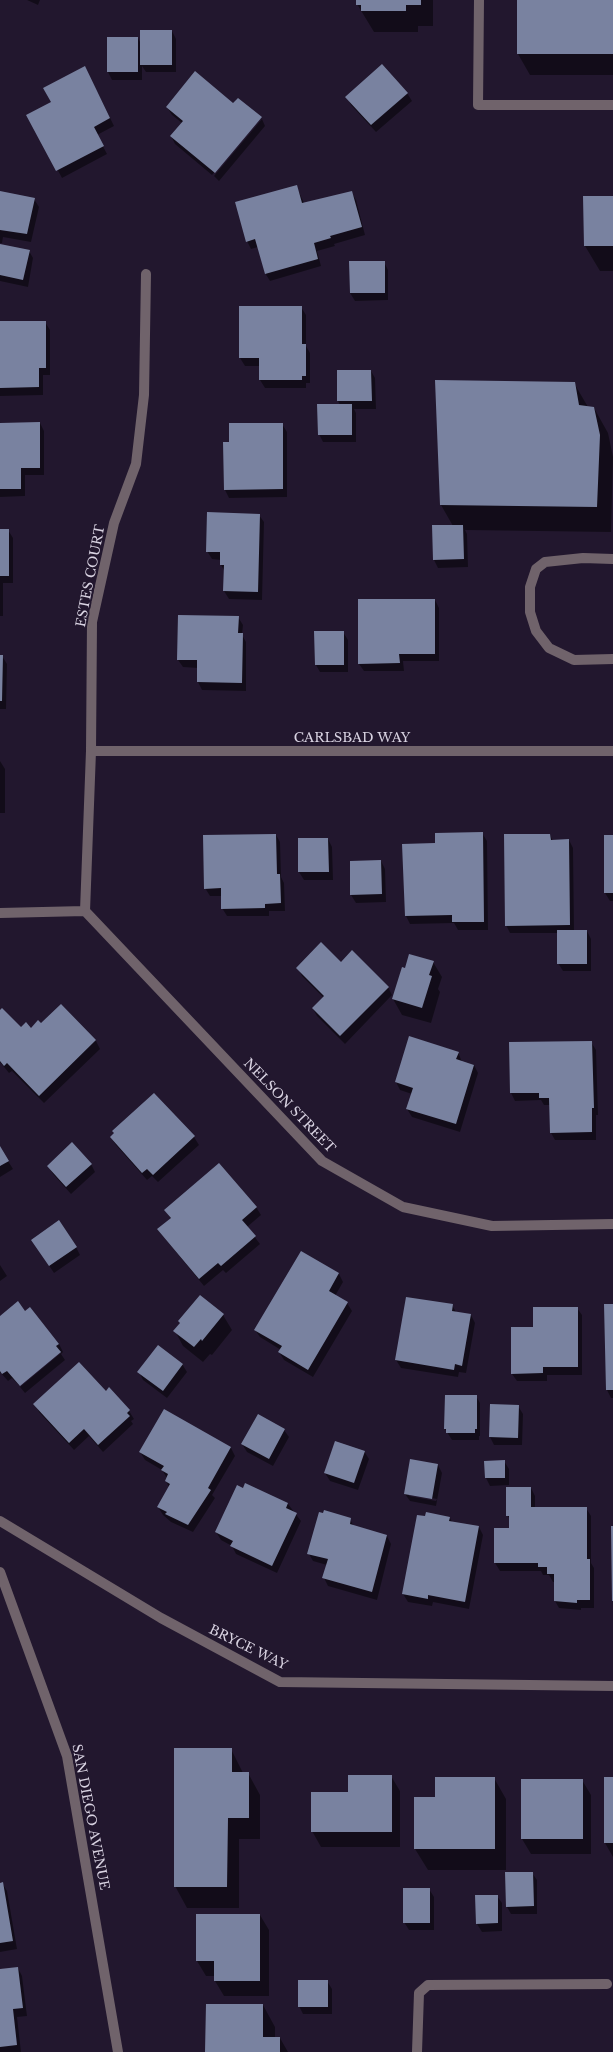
<!DOCTYPE html>
<style>
body{margin:0}
canvas{display:block;background:#22172e}
</style>
<canvas width="613" height="2052"></canvas>
<script>
const ctx = document.querySelector('canvas').getContext('2d');
ctx.lineJoin = 'round';
function fillPath(path, color) {
  ctx.fillStyle = color;
  ctx.fill(path, 'evenodd');
}
function toPath(rows) {
  const path = new Path2D();
  for (const r of rows) {
    path.moveTo(r[0], r[1]);
    for (let i = 2; i < r.length; i += 2) path.lineTo(r[i], r[i + 1]);
  }
  return path;
}
function strokePath(path, color, width, dash) {
  ctx.strokeStyle = color;
  ctx.lineWidth = width;
  ctx.lineCap = dash ? 'butt' : 'round';
  ctx.setLineDash(dash || []);
  ctx.stroke(path);
}
function label(font, color, halo, rows, align = 'center') {
  ctx.font = font + ' "Libre Baskerville",serif';
  ctx.lineWidth = 4;
  ctx.setLineDash([]);
  ctx.textBaseline = 'middle';
  ctx.strokeStyle = halo;
  ctx.fillStyle = color;
  for (const [text, x, y, turn = 0] of rows) {
    ctx.save();
    ctx.translate(x, y);
    ctx.rotate((+turn || 0) * Math.PI / 180);
    ctx.textAlign = isNaN(turn) ? turn : align;
    if (halo) ctx.strokeText(text, 0, 0);
    ctx.fillText(text, 0, 0);
    ctx.restore();
  }
}
const shadow = toPath([
 [27,0,40,0,38,5],
 [357,0,433,0,433,26,418,26,418,32,374,32,357,4],
 [518,0,613,0,613,75,530,75,518,54],
 [172,31,176,39,176,72,146,72,142,66,142,80,112,80,108,72,138,38,141,44],
 [85,67,114,126,97,135,107,154,62,178,28,115,52,102],
 [407,93,412,101,376,132,351,105,347,97],
 [233,104,262,119,259,119,212,175,175,144,171,136,182,123,172,115,167,107],
 [262,119,265,126,219,181,214,176],
 [296,186,304,203,351,192,356,200,365,235,334,244,335,246,317,251,321,266,270,281,265,273,258,247,251,249,247,241],
 [0,193,34,199,39,207,31,242,3,237,2,243,0,243],
 [613,197,613,271,600,271,585,246],
 [0,245,29,251,33,258,28,287,0,281],
 [350,262,384,262,388,270,388,300,355,301,350,293],
 [240,307,301,307,306,315,306,346,310,353,310,383,306,383,306,388,265,388,260,380,260,366,245,366,240,358],
 [0,322,45,322,50,330,50,375,43,375,43,395,0,396],
 [338,371,371,371,375,378,376,409,354,409,356,413,356,442,323,442,319,434,340,405,338,401],
 [574,383,588,407,594,408,608,433,613,457,611,532,465,530,467,534,468,567,438,568,434,560,453,526,441,505],
 [0,423,40,423,44,431,44,475,25,475,25,496,0,497],
 [282,424,287,432,287,497,229,498,225,490,230,443],
 [259,515,264,522,262,600,229,599,224,591,225,572,221,565,221,560,212,559,207,551],
 [0,530,8,530,13,538,13,583,3,583,3,616,0,616],
 [435,600,439,608,439,661,403,661,404,671,364,671,359,664],
 [238,617,243,625,242,635,246,642,246,691,202,690,198,682,198,668,183,667,178,660],
 [343,632,348,640,348,672,320,672,316,665],
 [0,656,2,656,7,664,6,709,0,709],
 [0,761,5,769,5,813,0,813],
 [482,833,487,841,488,930,458,930,454,923,410,924,406,916],
 [276,835,280,842,281,877,284,883,285,911,269,911,269,916,227,916,222,908,222,896,210,896,205,888],
 [550,835,553,841,569,840,573,848,574,931,587,931,591,939,591,971,563,971,558,963,558,933,510,933,506,925],
 [613,836,613,901,610,901,605,893],
 [328,839,332,847,333,880,304,880,299,872],
 [381,861,385,869,386,902,356,903,351,895,351,862],
 [433,962,442,977,438,989,440,992,431,1023,402,1015,393,999,403,968,405,970],
 [298,968,388,987,392,995,345,1044,317,1016,313,1009,324,998,302,976],
 [61,1005,96,1041,100,1049,44,1103,12,1071,9,1073,0,1062,0,1011,21,1028,31,1029,41,1024],
 [410,1037,458,1052,462,1062,474,1065,478,1073,460,1132,412,1117,407,1109,412,1094,400,1090,396,1082],
 [591,1042,596,1050,598,1115,596,1115,596,1140,555,1140,551,1133,550,1105,544,1105,541,1100,515,1101,511,1093],
 [154,1094,194,1137,199,1145,158,1182,152,1176,147,1180,116,1145,111,1138],
 [0,1148,13,1169,0,1177],
 [91,1164,95,1172,71,1194,53,1174,48,1166],
 [256,1207,261,1215,247,1227,260,1244,226,1273,223,1270,204,1286,158,1230,171,1219,165,1210],
 [32,1240,76,1247,80,1255,54,1273],
 [0,1265,7,1276,0,1281],
 [339,1274,343,1282,335,1296,347,1303,352,1311,313,1377,284,1360,279,1352,281,1350,260,1337,255,1330],
 [200,1296,223,1315,232,1330,212,1355,210,1354,203,1362,183,1346,175,1331],
 [452,1305,456,1312,471,1315,475,1323,466,1373,459,1372,458,1377,401,1368,396,1360],
 [613,1305,613,1398,611,1398,607,1390],
 [577,1308,582,1315,582,1375,547,1375,547,1381,517,1381,512,1374,534,1328],
 [25,1312,59,1344,63,1352,61,1354,65,1360,25,1393,20,1387,61,1353,61,1351,19,1385,12,1378,8,1381,0,1372,0,1317],
 [182,1364,187,1372,167,1398,143,1380,139,1372],
 [109,1389,129,1411,134,1419,131,1421,133,1424,103,1452,89,1436,74,1450,39,1412,35,1404,106,1392],
 [476,1396,480,1403,480,1436,479,1436,479,1440,452,1440,445,1429],
 [518,1406,523,1414,522,1445,494,1445,490,1437],
 [164,1410,231,1448,235,1456,212,1495,215,1498,193,1532,171,1522,163,1515,158,1507,169,1487,166,1481,167,1478,162,1470,145,1460,140,1452],
 [284,1430,289,1437,273,1466,247,1452,242,1444],
 [364,1451,369,1459,358,1490,330,1481,325,1473],
 [504,1461,509,1469,509,1485,490,1486,486,1478],
 [438,1465,442,1473,436,1506,410,1501,405,1494],
 [409,1494,437,1499,436,1501,409,1496],
 [246,1485,288,1504,301,1521,277,1573,236,1554,232,1546,221,1540,216,1532],
 [531,1488,535,1496,535,1508,586,1508,591,1516,591,1563,594,1568,594,1608,581,1608,581,1610,559,1608,555,1601,555,1582,553,1582,549,1575,543,1575,541,1571,500,1571,495,1563,495,1529,510,1529,510,1519,507,1515],
 [450,1518,452,1522,479,1527,483,1535,469,1609,433,1602,432,1606,408,1602,403,1594],
 [350,1519,354,1527,387,1536,391,1544,377,1600,328,1586,324,1578,327,1565,313,1561,309,1554],
 [231,1749,243,1773,248,1773,260,1795,260,1839,239,1839,239,1908,187,1908,175,1886],
 [391,1776,400,1791,400,1847,321,1847,312,1831,349,1793],
 [494,1778,506,1799,506,1870,428,1870,415,1849],
 [613,1778,613,1857,605,1843],
 [582,1780,591,1795,591,1854,531,1854,522,1839],
 [532,1873,537,1880,537,1914,511,1914,507,1907],
 [2,1883,7,1891,17,1949,0,1952,0,1884],
 [429,1889,434,1897,434,1930,409,1930,404,1922],
 [497,1896,502,1903,502,1931,482,1932,477,1924],
 [260,1915,269,1930,269,1996,224,1996,215,1981,215,1976,206,1976,197,1961],
 [18,1968,22,1976,27,2016,17,2017,21,2052,0,2052,0,1970],
 [327,1981,332,1989,332,2014,303,2014,299,2006],
 [263,2005,275,2027,275,2038,280,2038,288,2052,206,2052]
]);
const building = toPath([
 [356,0,421,0,421,5,406,5,406,11,361,11,361,5,356,5],
 [517,0,613,0,613,54,517,54],
 [140,30,172,30,172,65,140,65],
 [107,37,138,37,138,72,107,72],
 [382,64,408,93,371,125,345,97],
 [85,66,110,118,94,127,104,146,56,171,26,115,51,102,43,88],
 [195,71,233,103,238,98,262,117,215,173,170,136,183,121,166,107],
 [297,185,302,203,352,191,362,227,330,236,331,238,314,243,318,259,265,274,255,239,246,242,235,202],
 [0,191,35,198,27,234,0,230],
 [583,196,613,196,613,246,584,246],
 [0,244,30,250,23,280,0,275],
 [349,261,385,261,385,293,350,293],
 [239,306,302,306,302,344,306,344,306,376,302,376,302,380,259,380,259,358,239,358],
 [0,321,46,321,46,368,39,368,39,387,0,388],
 [337,370,371,370,372,401,337,401],
 [435,380,575,382,579,405,594,407,600,435,597,507,440,505],
 [317,404,352,404,352,435,318,435],
 [40,422,40,468,21,468,21,489,0,489,0,423],
 [229,423,283,423,283,489,224,490,223,442,229,442],
 [207,512,260,514,258,592,223,591,224,565,220,565,220,552,206,552],
 [432,525,463,525,464,559,433,560],
 [0,529,9,529,9,576,0,576],
 [358,599,435,599,435,654,399,654,400,663,358,664],
 [178,615,239,616,238,633,243,633,242,683,197,682,197,660,177,660],
 [314,631,344,631,344,665,315,665],
 [0,655,3,655,2,701,0,701],
 [483,832,484,922,452,922,452,915,405,916,402,844,435,843,435,833],
 [276,834,277,874,280,874,281,903,265,904,265,908,221,909,221,888,204,889,203,835],
 [504,834,550,834,551,840,569,839,570,925,505,926],
 [604,835,613,835,613,893,604,893],
 [298,838,328,838,329,872,298,872],
 [381,860,382,894,350,895,350,861],
 [557,930,587,930,587,964,557,964],
 [321,942,341,962,352,950,389,987,340,1036,312,1008,324,996,296,968],
 [409,954,434,961,429,975,432,976,422,1008,392,999,402,967,405,968],
 [61,1004,96,1040,39,1096,7,1063,4,1066,0,1061,0,1010,2,1008,21,1027,26,1022,31,1028,38,1020,41,1023],
 [409,1036,459,1052,456,1059,474,1065,456,1124,406,1109,413,1088,395,1082],
 [592,1041,594,1108,592,1108,592,1132,550,1133,549,1098,539,1098,539,1093,510,1093,509,1042],
 [154,1093,195,1136,153,1175,147,1169,142,1173,110,1137,114,1133,112,1131],
 [72,1142,92,1164,66,1187,47,1166],
 [0,1146,9,1161,0,1166],
 [219,1163,257,1207,242,1220,256,1236,221,1266,218,1263,199,1279,157,1229,171,1218,164,1210],
 [59,1220,77,1247,49,1266,31,1240],
 [301,1251,339,1273,329,1291,348,1302,308,1370,278,1352,282,1346,254,1330],
 [200,1295,224,1314,202,1341,201,1339,194,1347,173,1331,180,1323,178,1321],
 [406,1297,453,1304,452,1311,471,1314,462,1366,455,1364,454,1370,395,1360],
 [18,1301,25,1311,30,1307,59,1344,56,1346,61,1352,20,1386,7,1371,2,1374,0,1371,0,1316],
 [604,1304,613,1304,613,1390,606,1390],
 [533,1307,578,1307,578,1367,543,1367,543,1373,511,1374,511,1327,533,1327],
 [158,1345,183,1364,163,1391,137,1372],
 [79,1362,106,1391,109,1387,130,1410,127,1413,130,1416,98,1445,84,1429,69,1443,33,1404],
 [445,1395,477,1395,477,1429,475,1429,475,1433,446,1433,446,1429,444,1429],
 [490,1404,519,1405,518,1438,489,1437],
 [164,1409,231,1447,208,1488,211,1490,188,1525,165,1514,167,1512,157,1507,170,1484,165,1481,168,1474,161,1470,164,1466,139,1452],
 [258,1414,285,1429,269,1459,241,1444],
 [335,1441,365,1451,354,1483,324,1473],
 [410,1459,438,1464,432,1499,404,1494],
 [505,1460,505,1478,485,1478,484,1461],
 [245,1483,288,1503,286,1508,297,1513,272,1566,230,1546,233,1541,215,1532,237,1485,243,1488],
 [506,1487,531,1487,531,1507,587,1507,587,1559,590,1559,590,1600,577,1600,577,1603,554,1601,554,1574,547,1574,547,1567,538,1567,538,1563,494,1563,494,1528,509,1528,509,1516,506,1516],
 [324,1510,351,1518,350,1524,387,1535,372,1592,322,1578,328,1559,307,1554,319,1512,323,1513],
 [426,1512,450,1517,449,1521,479,1526,465,1602,428,1595,428,1599,402,1594,417,1515,425,1516],
 [611,1526,613,1526,613,1601,612,1601],
 [174,1748,232,1748,232,1772,249,1772,249,1818,228,1818,227,1887,174,1887],
 [348,1775,392,1775,392,1832,311,1832,311,1792,348,1792],
 [435,1777,495,1777,495,1849,414,1849,414,1797,435,1797],
 [604,1777,613,1777,613,1843,604,1843],
 [521,1779,583,1779,583,1839,521,1839],
 [505,1872,533,1872,534,1906,506,1907],
 [3,1882,13,1941,0,1943,0,1883],
 [403,1888,430,1888,430,1923,403,1923],
 [475,1895,498,1895,498,1923,476,1924],
 [196,1914,260,1914,260,1981,214,1981,214,1961,196,1961],
 [18,1967,23,2008,13,2009,17,2045,0,2047,0,1969],
 [298,1980,328,1980,328,2007,298,2007],
 [206,2004,263,2004,263,2037,280,2037,280,2052,205,2052]
]);
const minor = toPath([
 [479,0,478,105,613,105],
 [613,559,583,558,545,562,536,569,530,587,530,612,536,631,549,648,574,660,613,659],
 [91,751,613,751],
 [85,911,91,751,92,622,114,523,136,464,144,395,146,274],
 [0,913,85,911,322,1161,403,1207,492,1226,613,1224],
 [0,1521,161,1618,280,1682,613,1686],
 [0,1572,67,1756,118,2052],
 [417,2052,419,1993,428,1985,607,1984]
]);
const streetNames = [
 ["ESTES COURT",91,576,-79],
 ["CARLSBAD WAY",352,738],
 ["NELSON STREET",289,1106,46],
 ["BRYCE WAY",248,1648,26],
 ["SAN DIEGO AVENUE",90,1817,79]
];
fillPath(shadow, '#0007');
fillPath(building, '#7982a0');
strokePath(minor, '#70636b', 10);
label('13px', '#d8d2e1', '#22172e', streetNames);
</script>
